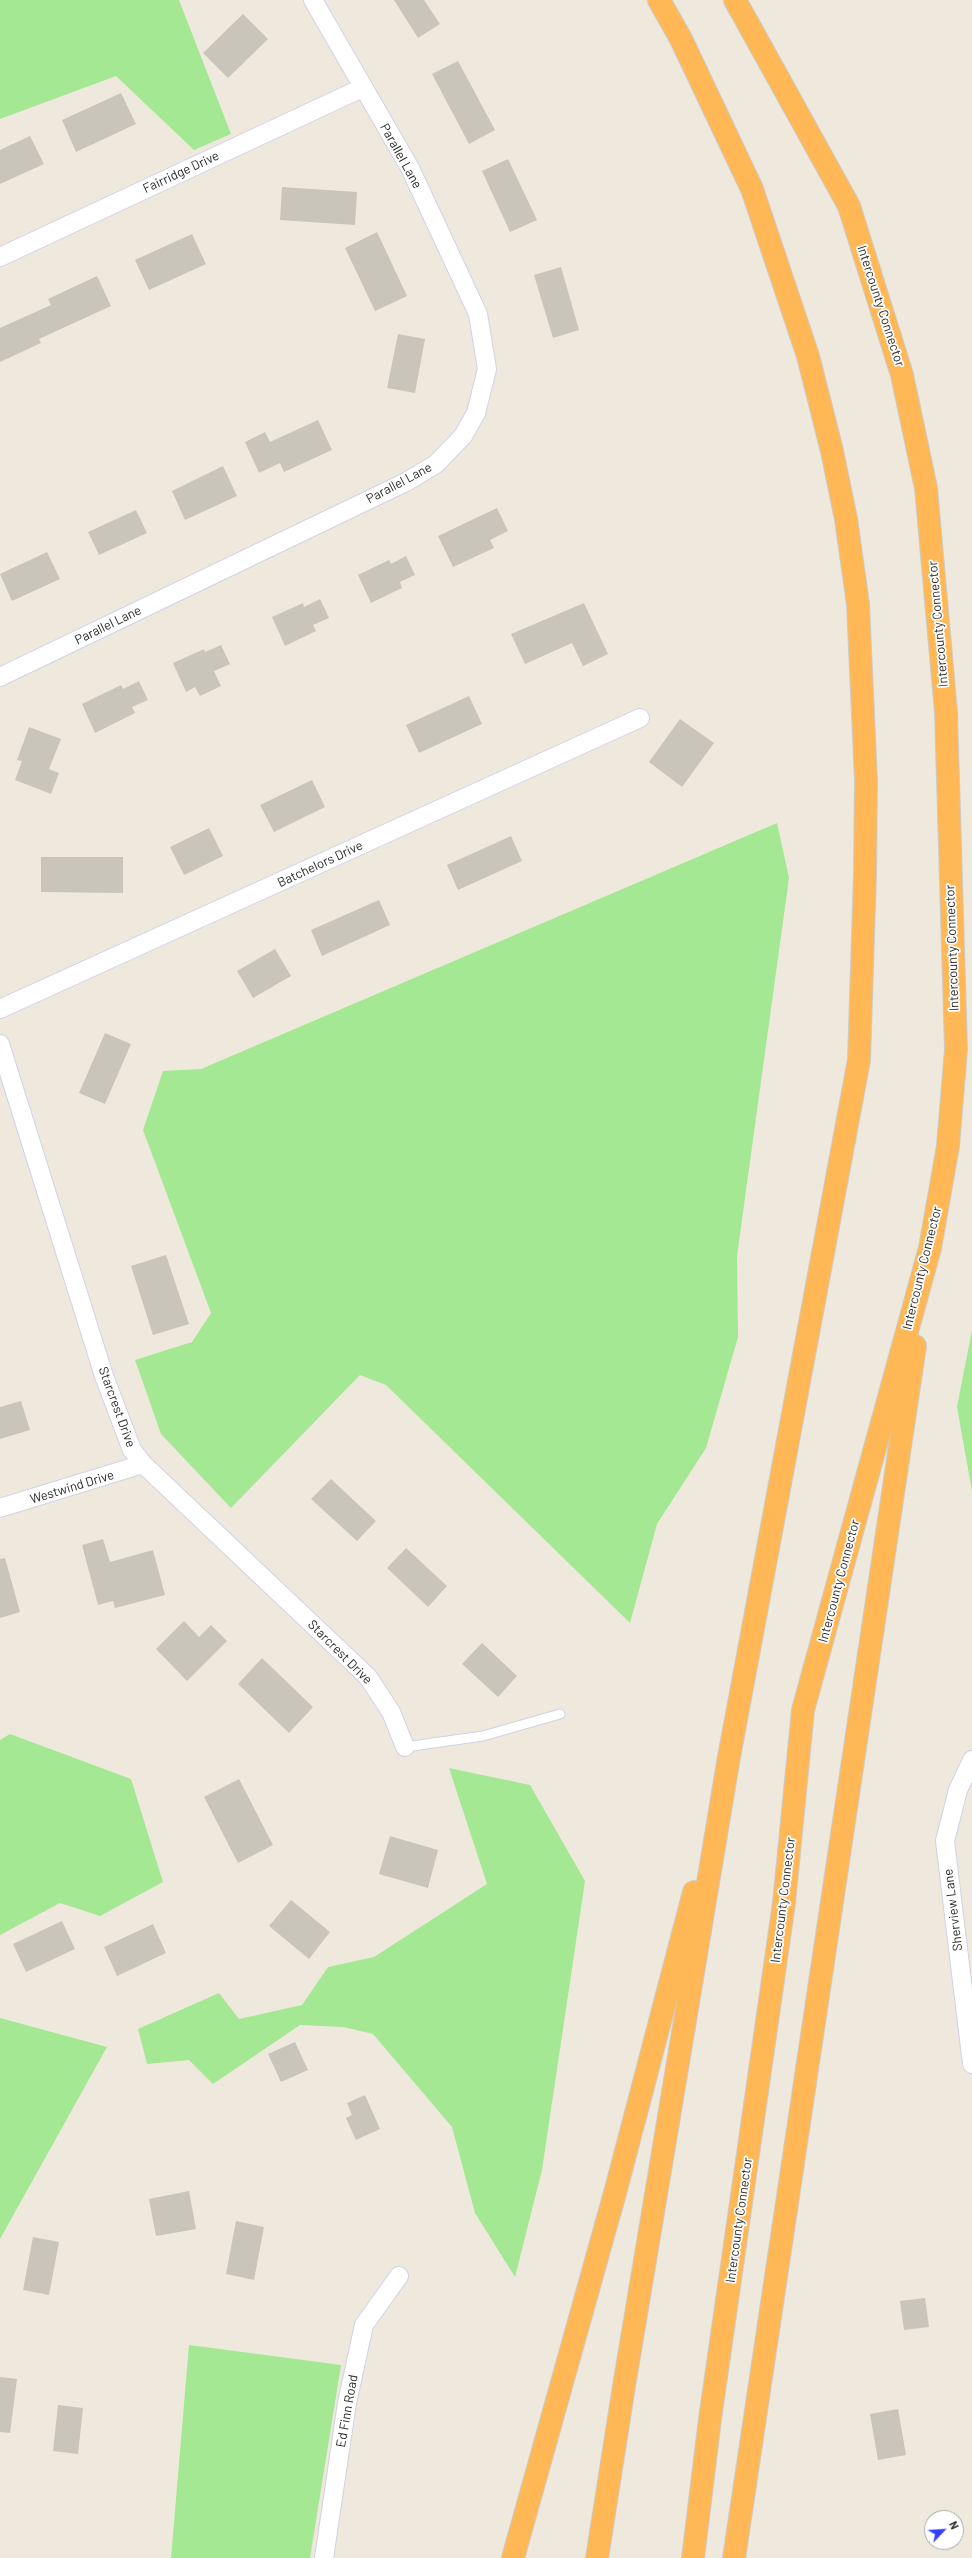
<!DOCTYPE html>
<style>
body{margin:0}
#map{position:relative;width:972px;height:2558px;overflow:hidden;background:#eee9dc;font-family:Barlow,sans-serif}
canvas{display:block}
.north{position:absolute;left:924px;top:2510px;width:40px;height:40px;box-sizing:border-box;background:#fff;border:1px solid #aaa;border-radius:50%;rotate:65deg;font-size:11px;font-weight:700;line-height:16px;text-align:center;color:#2b2b2b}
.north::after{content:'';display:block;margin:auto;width:14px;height:18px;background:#373fff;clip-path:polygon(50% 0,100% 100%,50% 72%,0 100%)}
</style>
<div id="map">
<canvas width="972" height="2558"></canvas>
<div class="north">N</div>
</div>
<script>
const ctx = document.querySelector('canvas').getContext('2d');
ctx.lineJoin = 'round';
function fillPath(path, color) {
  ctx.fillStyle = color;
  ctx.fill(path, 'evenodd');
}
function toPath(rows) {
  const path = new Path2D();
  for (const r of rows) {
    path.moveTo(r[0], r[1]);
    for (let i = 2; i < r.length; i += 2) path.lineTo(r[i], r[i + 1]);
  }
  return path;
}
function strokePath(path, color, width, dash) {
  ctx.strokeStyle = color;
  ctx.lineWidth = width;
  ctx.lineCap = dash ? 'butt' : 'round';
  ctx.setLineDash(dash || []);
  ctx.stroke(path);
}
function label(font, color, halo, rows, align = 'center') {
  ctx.font = font + ' Barlow,sans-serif';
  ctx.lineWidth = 3.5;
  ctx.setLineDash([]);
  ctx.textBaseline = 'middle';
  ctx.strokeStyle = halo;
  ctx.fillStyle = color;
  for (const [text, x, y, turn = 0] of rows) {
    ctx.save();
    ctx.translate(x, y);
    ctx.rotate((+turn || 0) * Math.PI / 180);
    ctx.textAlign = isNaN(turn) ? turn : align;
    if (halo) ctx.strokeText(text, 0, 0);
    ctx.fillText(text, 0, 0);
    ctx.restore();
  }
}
const green = toPath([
 [0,0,179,0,231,134,194,150,116,76,0,119],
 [777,823,789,878,737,1256,738,1337,706,1448,657,1524,630,1623,386,1385,360,1375,231,1508,161,1434,135,1360,192,1342,211,1313,143,1130,163,1071,201,1069],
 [972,1330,972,1491,957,1407],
 [10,1734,131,1779,163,1882,100,1916,60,1903,0,1935,0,1740],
 [449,1768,530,1785,585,1881,542,2170,515,2277,475,2213,452,2127,373,2034,343,2027,300,2025,213,2084,189,2060,147,2064,138,2029,219,1993,239,2019,302,2005,328,1967,374,1957,487,1884],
 [0,2018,107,2047,0,2239],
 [189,2345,341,2365,310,2558,171,2558]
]);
const building = toPath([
 [394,0,424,0,440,24,418,38],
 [243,14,268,39,228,78,203,53],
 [458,61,495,130,469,144,432,74],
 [121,93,136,124,76,152,62,120],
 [30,136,44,164,0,184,0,150],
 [508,159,537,220,510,232,482,171],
 [282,187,357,192,355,225,280,220],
 [377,232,407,296,375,311,345,248],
 [192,234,206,264,149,290,135,260],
 [561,267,579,330,553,338,534,275],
 [97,276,111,306,39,339,41,343,0,362,0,328,51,305,48,299],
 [398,334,425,339,415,393,387,388],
 [318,420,332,450,284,472,280,463,259,473,245,442,265,432,270,442],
 [223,466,237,496,185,520,172,491],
 [497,508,508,531,490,540,494,548,453,567,438,536],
 [136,510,147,533,99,555,88,532],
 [47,552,60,579,12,601,0,574],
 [406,556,415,575,400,582,402,588,371,603,358,575,389,560,391,564],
 [320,599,329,618,313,625,316,631,285,646,272,617,303,603,304,607],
 [584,603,608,654,583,666,572,643,525,664,511,634],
 [221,645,230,664,214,671,221,686,200,696,195,687,186,692,173,663,204,649,205,652],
 [139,681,148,700,132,707,135,713,95,733,82,704,121,685,123,689],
 [469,696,482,724,419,753,406,725],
 [680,719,714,743,682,787,649,762],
 [29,727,61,739,49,769,59,773,51,794,15,780,22,761,17,760],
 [312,780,325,807,274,832,260,805],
 [209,828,223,856,184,875,170,847],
 [511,836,522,861,458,890,447,865],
 [41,857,123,857,123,893,41,892],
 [379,900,390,925,322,956,311,930],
 [275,949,291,976,253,998,237,971],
 [105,1033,131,1044,105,1104,79,1093],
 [166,1255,189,1324,153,1335,131,1266],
 [21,1401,30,1430,0,1439,0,1407],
 [331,1479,376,1521,357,1541,311,1499],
 [103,1539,110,1562,153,1550,165,1595,115,1608,113,1601,98,1605,82,1545],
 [406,1548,447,1586,428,1607,387,1568],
 [5,1558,20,1612,0,1618,0,1559],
 [184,1621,199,1637,211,1625,227,1641,187,1681,156,1649],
 [482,1643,517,1676,498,1697,462,1664],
 [262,1658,313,1707,289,1733,238,1684],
 [239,1779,273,1845,238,1863,204,1797],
 [390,1836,438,1850,428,1888,379,1874],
 [291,1900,330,1932,309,1959,269,1926],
 [62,1921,75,1949,26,1972,13,1944],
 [153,1924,166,1953,117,1976,104,1947],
 [295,2042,308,2070,281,2082,268,2054],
 [365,2095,380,2129,356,2140,346,2118,352,2115,347,2103],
 [189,2191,196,2229,156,2236,149,2199],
 [236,2221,264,2227,254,2280,226,2274],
 [33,2237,59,2242,49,2295,23,2290],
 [925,2298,929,2327,904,2330,900,2301],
 [0,2377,17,2379,10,2433,0,2432],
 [58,2405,83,2408,78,2454,53,2451],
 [898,2409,906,2455,878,2460,870,2414]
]);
const lane = toPath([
 [405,1747,483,1736,560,1714]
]);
const street = toPath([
 [0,257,362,88],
 [0,677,406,482,436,464,463,436,476,413,487,369,478,314,410,168,313,0],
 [0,1009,640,718],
 [0,1044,104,1376,132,1450,143,1464,368,1677,391,1712,405,1747],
 [0,1508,143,1464],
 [972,1760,958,1790,945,1841,972,2064],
 [324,2558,347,2403,364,2325,399,2276]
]);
const highway = toPath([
 [513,2558,615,2193,694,1892],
 [597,2558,625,2380,729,1757,859,1060,865,874,866,781,858,604,846,519,832,451,808,356,752,189,681,39,659,0],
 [693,2558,710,2419,784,1903,803,1710,930,1248,948,1146,956,1049,946,712,926,488,902,375,849,206,735,0],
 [734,2558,915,1346]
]);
const streetNames = [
 ["Parallel Lane",401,156,61],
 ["Fairridge Drive",181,172,-25],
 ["Intercounty Connector",881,306,72],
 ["Parallel Lane",399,483,-28],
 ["Intercounty Connector",938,624,-95],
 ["Parallel Lane",108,625,-26],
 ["Batchelors Drive",320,864,-25],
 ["Intercounty Connector",952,948,-92],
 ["Intercounty Connector",922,1268,-76],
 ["Starcrest Drive",117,1407,70],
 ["Westwind Drive",72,1487,-17],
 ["Intercounty Connector",839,1581,-75],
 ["Starcrest Drive",340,1652,45],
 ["Intercounty Connector",783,1900,-83],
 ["Sherview Lane",953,1910,-97],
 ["Intercounty Connector",739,2220,-82],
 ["Ed Finn Road",347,2411,-80]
];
fillPath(green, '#a4e894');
fillPath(building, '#c9c5bb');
strokePath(lane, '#d1d2e5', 11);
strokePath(street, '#d1d2e5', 20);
strokePath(highway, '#ccc', 24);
strokePath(lane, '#fff', 9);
strokePath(street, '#fff', 18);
strokePath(highway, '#ffb855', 22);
label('13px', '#2b2b2b', '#fff', streetNames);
</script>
